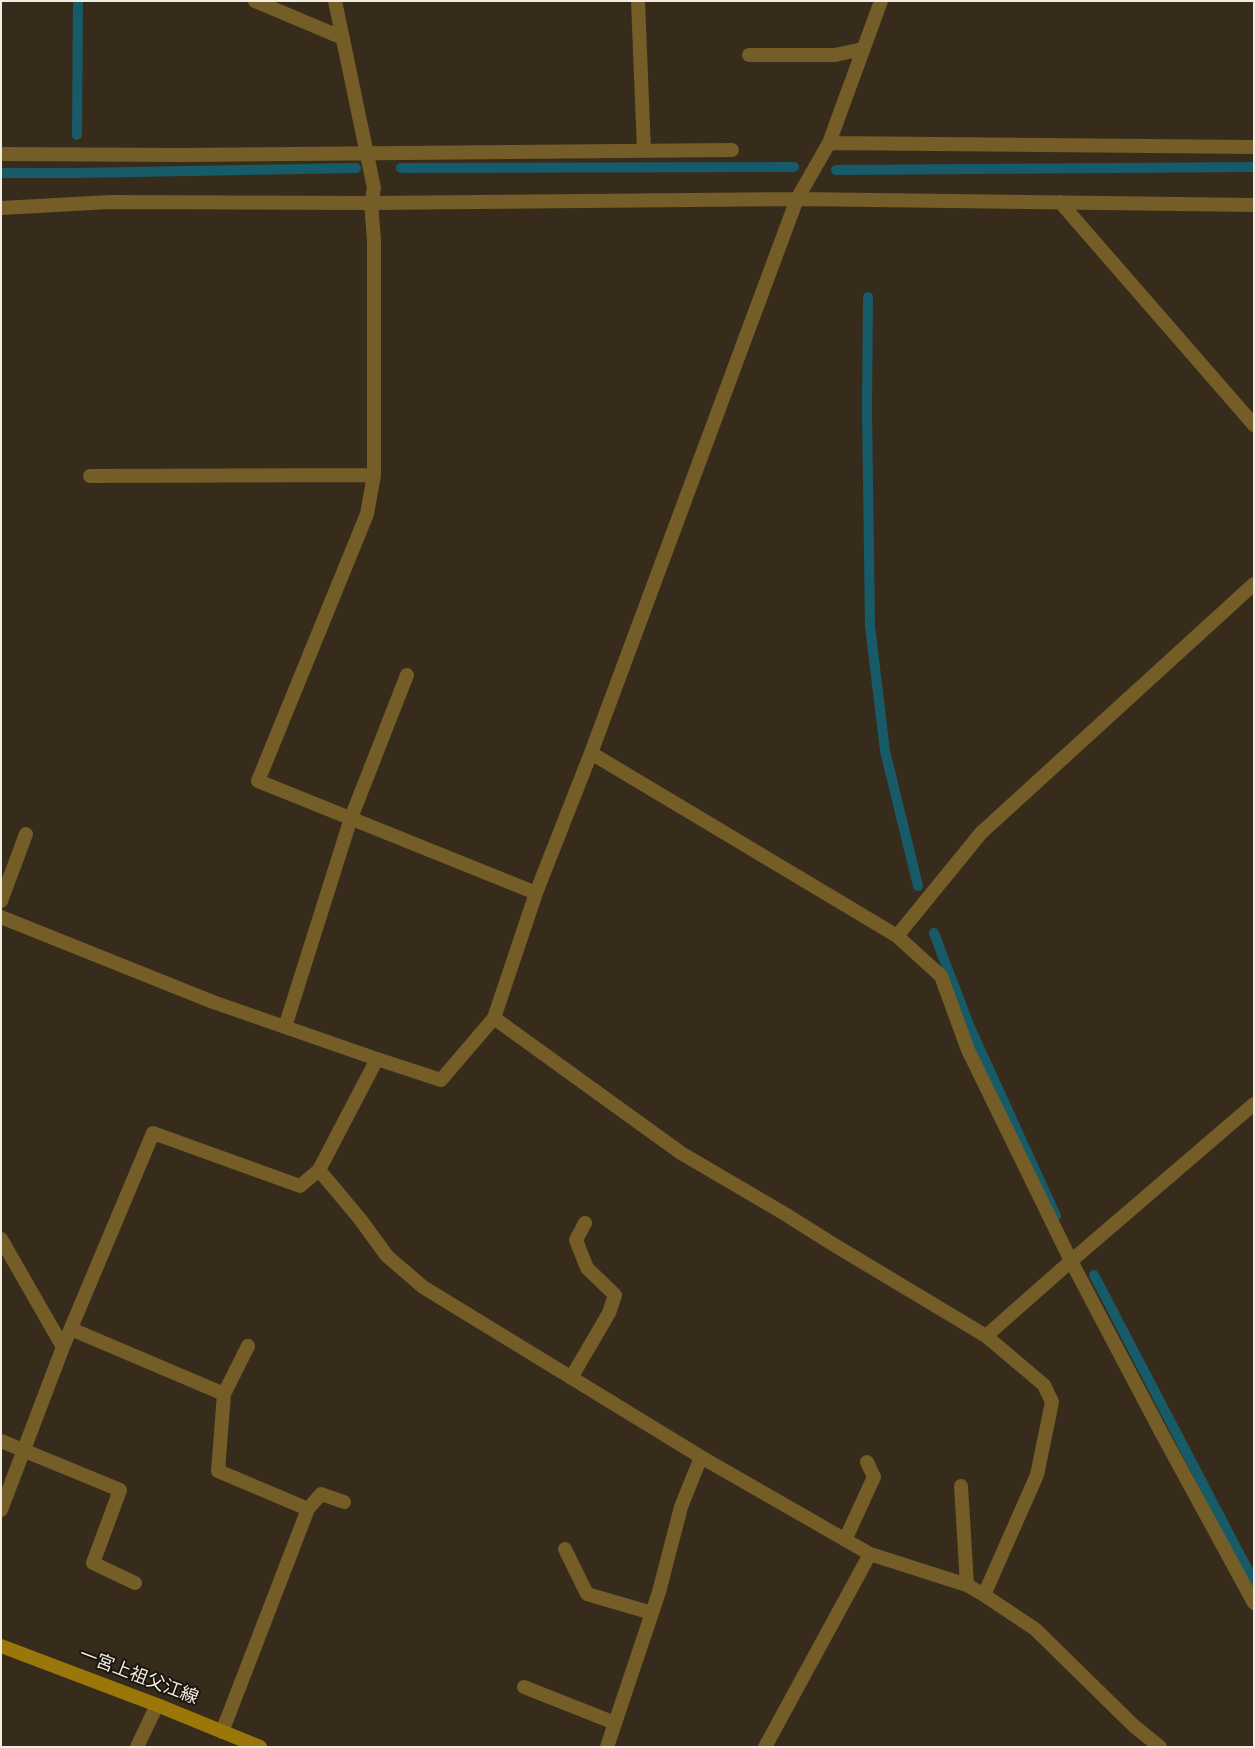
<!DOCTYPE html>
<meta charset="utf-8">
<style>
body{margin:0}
#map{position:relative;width:1255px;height:1748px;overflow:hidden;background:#372c1b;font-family:Spectral,serif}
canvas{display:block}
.frame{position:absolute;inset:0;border:2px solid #f3ece1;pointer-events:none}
</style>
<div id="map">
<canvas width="1255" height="1748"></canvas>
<div class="frame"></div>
</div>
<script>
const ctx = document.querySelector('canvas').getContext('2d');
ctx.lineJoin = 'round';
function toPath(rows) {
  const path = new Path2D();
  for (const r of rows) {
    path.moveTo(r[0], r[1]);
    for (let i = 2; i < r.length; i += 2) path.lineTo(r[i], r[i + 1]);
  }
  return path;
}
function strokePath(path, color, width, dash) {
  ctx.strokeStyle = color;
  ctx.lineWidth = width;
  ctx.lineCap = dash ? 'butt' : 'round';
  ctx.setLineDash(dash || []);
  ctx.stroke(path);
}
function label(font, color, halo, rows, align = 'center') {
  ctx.font = font + ' Spectral,"Noto Sans JP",serif';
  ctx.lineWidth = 4;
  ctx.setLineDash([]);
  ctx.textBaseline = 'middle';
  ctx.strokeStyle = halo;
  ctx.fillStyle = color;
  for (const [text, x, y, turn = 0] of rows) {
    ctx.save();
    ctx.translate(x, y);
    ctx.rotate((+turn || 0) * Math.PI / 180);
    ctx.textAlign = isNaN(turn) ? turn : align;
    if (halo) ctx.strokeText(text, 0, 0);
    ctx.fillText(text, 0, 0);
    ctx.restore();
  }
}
const stream = toPath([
 [77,135,78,1],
 [401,168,794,167],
 [836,170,1254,167],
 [1,173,78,173,356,168],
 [868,297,867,409,870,626,885,751,918,886],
 [934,933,969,1025,1056,1216],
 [1094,1275,1254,1582]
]);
const minor = toPath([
 [255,1,343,38],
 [335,1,374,188,371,203,374,240,374,475,367,514,258,781,536,893],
 [638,1,644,151],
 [881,1,829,143,797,199,591,753,536,893,494,1018,681,1153,785,1214,831,1243,986,1336,1044,1385,1052,1402,1037,1475,984,1595],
 [749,55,835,55,863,49],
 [829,143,1254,147],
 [1,154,182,155,732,150],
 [1060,202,1254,425],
 [1,208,110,202,371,203,797,199,1254,205],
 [90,476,374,475],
 [591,753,897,936,981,833,1254,584],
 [1,901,26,834],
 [1,917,213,1002,377,1059,441,1080,494,1018],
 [897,936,941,976,968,1050,1071,1261,1161,1432,1254,1603],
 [285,1027,351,818,407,675],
 [319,1170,360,1219,387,1256,423,1287,701,1457,870,1554,967,1585,984,1595,1035,1629,1134,1726,1160,1747],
 [1,1239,63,1347],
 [71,1329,224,1394,218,1471,308,1509],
 [986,1336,1071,1261,1254,1104],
 [571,1378,609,1313,615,1295,587,1268,576,1240,585,1223],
 [224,1394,248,1346],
 [1,1441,120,1490,93,1563,135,1583],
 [961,1486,967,1585],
 [1,1510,63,1347,153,1133,300,1186,319,1170,377,1059],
 [845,1540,874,1477,867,1462],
 [565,1549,587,1594,652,1613],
 [524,1687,615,1723],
 [222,1732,308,1509,321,1494,344,1502],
 [137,1747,157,1705],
 [607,1747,659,1592,681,1507,701,1457],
 [765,1747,870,1554]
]);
const secondary = toPath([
 [1,1646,157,1705,260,1747]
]);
const streetNames = [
 ["一宮上祖父江線",138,1678,21]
];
strokePath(stream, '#175b68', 10);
strokePath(minor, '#745d26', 14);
strokePath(secondary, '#9b7608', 14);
label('18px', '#f3ece1', '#1a150e', streetNames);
</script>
